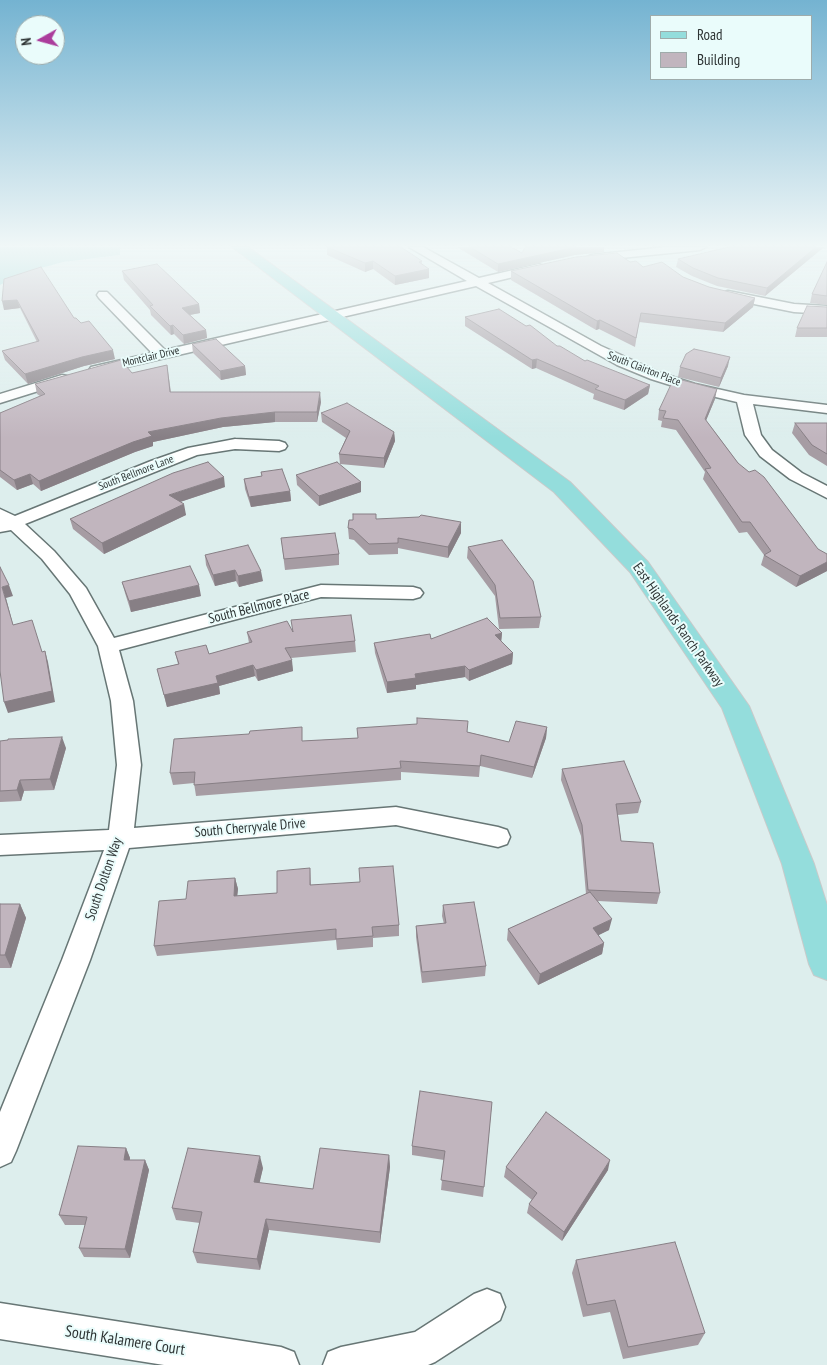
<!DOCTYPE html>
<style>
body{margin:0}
#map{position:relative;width:827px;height:1365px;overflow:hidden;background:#ddeeed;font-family:"PT Sans Narrow",sans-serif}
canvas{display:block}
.legend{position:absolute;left:650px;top:15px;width:162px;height:65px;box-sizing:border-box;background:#eafcfb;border:1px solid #9facab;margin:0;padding:6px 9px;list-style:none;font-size:15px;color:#2e3434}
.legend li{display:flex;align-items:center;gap:10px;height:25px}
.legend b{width:25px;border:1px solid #9facab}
.north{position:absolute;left:15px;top:15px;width:50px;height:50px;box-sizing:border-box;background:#eafcfb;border:1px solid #9facab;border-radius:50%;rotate:263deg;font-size:14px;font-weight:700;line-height:20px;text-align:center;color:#2e3434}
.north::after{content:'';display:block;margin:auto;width:18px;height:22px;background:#ab3d9c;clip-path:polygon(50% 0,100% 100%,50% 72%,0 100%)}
</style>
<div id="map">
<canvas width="827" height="1365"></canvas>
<ul class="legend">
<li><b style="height:6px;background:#94dddc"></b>Road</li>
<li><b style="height:14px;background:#c1b5be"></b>Building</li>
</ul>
<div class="north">N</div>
</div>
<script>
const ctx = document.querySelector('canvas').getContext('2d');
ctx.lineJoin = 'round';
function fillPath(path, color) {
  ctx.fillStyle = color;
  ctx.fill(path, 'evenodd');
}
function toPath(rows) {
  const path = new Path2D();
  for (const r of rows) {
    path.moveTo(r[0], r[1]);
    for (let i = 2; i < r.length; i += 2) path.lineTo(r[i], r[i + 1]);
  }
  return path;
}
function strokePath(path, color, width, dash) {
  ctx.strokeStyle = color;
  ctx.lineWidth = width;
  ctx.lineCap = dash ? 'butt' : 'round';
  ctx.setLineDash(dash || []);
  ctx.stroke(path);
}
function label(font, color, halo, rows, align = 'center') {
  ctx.font = font + ' "PT Sans Narrow",sans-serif';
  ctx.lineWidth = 4;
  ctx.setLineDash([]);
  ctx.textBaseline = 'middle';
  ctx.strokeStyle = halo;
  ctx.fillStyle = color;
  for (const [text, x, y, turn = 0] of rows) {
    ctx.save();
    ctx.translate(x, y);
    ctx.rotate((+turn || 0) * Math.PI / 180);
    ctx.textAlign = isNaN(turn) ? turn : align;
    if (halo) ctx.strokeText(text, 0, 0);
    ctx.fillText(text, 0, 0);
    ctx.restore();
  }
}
const green = toPath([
 [0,247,120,247,120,255,63,262,23,273,0,285]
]);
const minor = toPath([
 [409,247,423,247,479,278,539,264,543,266,545,268,543,270,488,283,601,346,661,373,695,384,744,395,827,405,827,413,753,404,761,435,772,450,802,473,827,486,827,498,790,479,760,456,745,435,737,402,686,390,651,379,617,365,476,286,96,374,89,370,91,367,152,353,99,298,97,295,99,292,107,292,165,350,467,281,409,247],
 [666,247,706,247,700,250,591,261,585,258,591,255,666,247],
 [728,291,794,304,827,306,827,314,794,312,724,298,722,295,724,292,728,291],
 [62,375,67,376,69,379,67,382,0,403,0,394,62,375],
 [235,439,279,441,285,443,287,446,285,449,279,451,235,449,197,455,25,524,54,551,86,588,114,638,321,585,413,587,420,589,423,593,420,597,413,599,321,597,119,650,133,701,141,765,134,828,396,807,498,827,507,830,510,837,507,844,498,847,396,825,129,848,90,960,16,1151,11,1162,0,1167,0,1112,62,960,104,850,0,855,0,835,109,830,117,765,111,701,98,646,70,594,42,559,11,530,0,532,0,509,15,516,151,461,188,448,235,439],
 [487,1289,500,1294,505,1307,500,1320,435,1362,428,1365,323,1365,328,1352,341,1347,415,1332,474,1294,487,1289],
 [0,1303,281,1347,294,1352,299,1365,164,1365,0,1339,0,1303]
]);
const primary = toPath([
 [232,247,248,247,570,482,648,562,749,706,814,864,827,905,827,980,814,975,809,964,782,864,722,708,630,572,554,492,232,247]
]);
const wall = toPath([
 [327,247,422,261,422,264,429,278,395,285,373,269,365,272,327,255],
 [457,247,511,247,522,253,604,252,575,255,498,272],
 [824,247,765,296,717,286,692,276,676,267,678,259],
 [630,262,643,267,683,277,709,287,755,298,753,307,723,332,639,322,635,347,599,329,596,330,511,280,511,271],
 [827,262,827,305,810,303,812,294],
 [122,271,199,304,200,313,190,315,206,330,207,338,184,344,174,334,171,335,151,315,150,310,124,280],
 [4,279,74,318,115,359,84,366,28,384,5,360,2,351,37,342,20,308,4,310],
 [827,306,827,337,795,337,797,328],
 [465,317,557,346,585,361,650,385,648,394,624,410,593,399,594,394,536,368,532,369,465,326],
 [192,344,245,366,246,375,221,380,193,353],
 [167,365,171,392,321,402,317,422,275,422,223,427,153,442,153,446,135,452,41,491,33,484,17,490,0,477,0,413,40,396,37,394,35,384,132,373],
 [728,366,719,387,678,377,680,367],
 [715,399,706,420,738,463,827,562,827,571,796,587,761,565,764,555,747,532,739,533,703,479,705,472,676,430,661,427,662,421,658,420,659,410],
 [321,413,394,432,395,441,384,468,340,464,339,454,346,438,322,422],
 [795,423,827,423,827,466,809,455,792,433],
 [261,472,290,491,291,501,251,507,245,489,244,479,262,476],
 [296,475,361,482,361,492,319,506,297,485],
 [225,487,180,502,186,515,104,554,73,529,70,519],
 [376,519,461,533,448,558,398,548,398,554,369,555,354,540,349,539,348,528],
 [281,538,339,554,339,565,285,570],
 [468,547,541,617,539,628,499,629,495,596,467,558],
 [205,555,263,581,239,587,236,581,215,586,206,565],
 [122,582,201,596,131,612,125,593],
 [293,631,355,641,356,652,291,658,293,671,258,681,255,676,219,686,220,694,167,707,157,669,178,664,175,652,209,654,249,643,247,632],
 [502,633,501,641,513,653,512,664,469,681,465,677,416,685,416,689,387,693,375,653,374,643],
 [547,727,546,738,532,778,480,766,479,777,401,772,401,780,196,796,194,783,173,785,170,773,303,741,468,732,509,742],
 [0,741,66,748,54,790,24,791,21,801,0,802],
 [562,769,641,802,638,813,618,815,621,841,660,893,657,904,598,901,609,930,598,935,604,943,602,954,538,985,507,940,508,929,586,894,581,836,561,780],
 [310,868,311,885,399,925,399,936,373,938,373,947,337,950,336,940,157,956,154,946,186,899,235,878,238,889,237,896,277,893],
 [0,904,20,904,26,918,11,968,0,968],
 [443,905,486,966,485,976,422,983,416,937,416,926,444,924,442,916],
 [492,1102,483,1197,441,1190,444,1160,412,1155,412,1146],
 [126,1148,130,1158,130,1160,145,1160,149,1170,130,1258,84,1257,79,1248,85,1225,65,1225,59,1215],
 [389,1155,390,1167,380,1243,269,1230,260,1270,197,1263,193,1252,200,1223,176,1220,172,1208,263,1168,259,1183,313,1189],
 [506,1167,608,1170,562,1241,527,1213,529,1204,532,1200,504,1177],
 [576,1260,705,1333,698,1345,623,1359,610,1312,583,1317,572,1273]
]);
const shadedWall = toPath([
 [575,247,604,247,604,252,575,255,498,272,498,264],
 [816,247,824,247,765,296,767,288],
 [373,261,373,269,365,272,365,263],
 [429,269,429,278,395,285,395,276],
 [755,298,753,307,723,332,725,323],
 [17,300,20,308,4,310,2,301],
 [199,304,200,313,183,316,182,308],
 [600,320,599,329,596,330,597,321],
 [173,325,174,334,171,335,170,326],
 [206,330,207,338,184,344,183,335],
 [113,350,115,359,84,366,28,384,25,374,82,357],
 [730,357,728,366,719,387,721,378],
 [537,359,536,368,532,369,532,360],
 [245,366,246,375,221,380,220,371],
 [650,385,648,394,624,410,625,400],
 [717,389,715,399,703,428,705,419],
 [320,392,321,402,317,422,317,412],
 [275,412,275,422,223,427,153,442,153,446,135,452,41,491,39,481,148,432,221,418],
 [394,432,395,441,384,468,384,458],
 [30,474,33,484,17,490,14,480],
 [224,477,225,487,171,505,169,495],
 [361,482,361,492,319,506,319,496],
 [290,491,291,501,251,507,249,497],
 [184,504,186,515,104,554,102,543],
 [461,522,461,533,448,558,448,547],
 [827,562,827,571,796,587,800,576],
 [235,570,236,581,215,586,213,575],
 [261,571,263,581,239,587,238,576],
 [9,585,13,596,6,598,16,636,2,587],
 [199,585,201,596,131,612,129,601],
 [502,633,501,644,495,635],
 [45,651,48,662,55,702,8,713,4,702],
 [513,653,512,664,469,681,469,670],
 [292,660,293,671,258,681,256,670],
 [253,665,255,676,219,686,220,694,167,707,164,695,216,676],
 [465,666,465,677,416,685,416,689,387,693,387,682,415,674],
 [547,727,546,738,532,778,534,767],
 [62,737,66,748,54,790,50,779],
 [20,780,24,791,21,801,17,790],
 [235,878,238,889,236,907,234,896],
 [20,904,26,918,11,968,5,955],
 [612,919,609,930,591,939,593,928],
 [604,943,602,954,538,985,540,974],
 [126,1148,130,1158,128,1169,124,1160],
 [389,1155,390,1167,380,1243,380,1232],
 [260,1156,263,1168,257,1194,254,1182],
 [145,1160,149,1170,130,1258,125,1249],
 [610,1160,608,1170,562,1241,564,1232],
 [266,1219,269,1230,260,1270,257,1259]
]);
const building = toPath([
 [327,247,401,247,422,261,419,262,429,269,395,276,373,261,365,263,327,247],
 [470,247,511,247,522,253,525,247,576,247,498,264,470,247],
 [729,247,816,247,767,288,718,278,693,268,678,259,729,247],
 [617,253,630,262,636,261,643,267,662,262,683,277,709,287,755,298,725,323,641,313,636,338,600,320,597,321,511,271,576,257,617,253],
 [827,262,827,296,812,294,827,262],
 [157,264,199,304,182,308,206,330,183,335,173,325,170,326,150,306,153,305,122,271,157,264],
 [41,267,74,318,76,318,81,323,89,321,113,350,82,357,25,374,2,351,39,341,17,300,2,301,4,279,41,267],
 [807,306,827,307,827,328,797,328,807,306],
 [499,309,526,326,530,325,557,346,560,346,585,361,587,360,650,385,625,400,595,389,599,386,537,359,532,360,465,317,499,309],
 [216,339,245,366,220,371,192,344,216,339],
 [694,349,730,357,721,378,680,367,686,354,694,349],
 [121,360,132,373,167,365,170,392,320,392,317,412,275,412,221,418,148,432,152,436,133,442,39,481,30,474,14,480,0,470,0,413,45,394,35,384,121,360],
 [674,378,717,389,705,419,738,463,749,472,755,470,764,477,818,549,827,554,827,562,800,576,764,555,771,551,750,522,742,522,705,469,711,468,678,420,663,418,666,411,659,410,674,378],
 [347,403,394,432,384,458,339,454,350,431,321,413,347,403],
 [795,423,827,423,827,454,812,445,795,423],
 [208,462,224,477,169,495,184,504,102,543,70,519,173,473,208,462],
 [337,462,361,482,319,496,296,475,337,462],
 [282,469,290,491,249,497,244,479,262,476,261,472,282,469],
 [353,514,376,514,376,519,419,517,421,515,461,522,448,547,398,538,398,543,369,544,353,529,348,528,349,520,353,520,353,514],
 [335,533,339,554,284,559,281,538,335,533],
 [502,540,533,581,541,617,500,618,495,585,468,547,502,540],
 [248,545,261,571,238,576,235,570,213,575,205,555,248,545],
 [190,566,199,585,129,601,122,582,190,566],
 [0,567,9,585,2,587,13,625,32,620,42,652,45,651,52,691,4,702,0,671,0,567],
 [351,615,355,641,285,648,292,660,256,670,253,665,216,676,218,683,164,695,157,669,179,664,175,652,206,645,209,654,252,642,247,632,287,621,293,632,291,620,351,615],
 [487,618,502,633,495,635,513,653,469,670,465,666,415,674,416,678,387,682,374,643,430,634,431,639,487,618],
 [417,718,468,721,467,732,509,742,516,721,547,727,534,767,481,755,480,766,400,761,401,768,194,785,195,772,170,773,174,739,249,734,250,731,302,727,302,741,358,738,357,728,417,724,417,718],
 [62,737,50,779,20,780,17,790,0,791,0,741,8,740,8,739,62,737],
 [624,761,641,802,616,804,621,841,653,843,660,893,588,890,582,825,562,769,624,761],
 [393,866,399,925,372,927,373,936,336,939,336,929,154,946,159,901,186,899,188,881,235,878,234,896,277,893,277,871,310,868,310,885,360,882,359,868,393,866],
 [590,892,612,919,593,928,604,943,540,974,508,929,590,892],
 [474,902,486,966,422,972,416,926,446,923,443,905,474,902],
 [0,904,20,904,5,955,0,955,0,904],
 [420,1091,492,1102,484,1187,441,1180,445,1151,412,1146,420,1091],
 [546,1112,610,1160,564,1232,529,1204,537,1193,506,1167,546,1112],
 [78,1146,126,1148,124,1160,145,1160,125,1249,79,1248,87,1217,59,1215,78,1146],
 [188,1148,260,1156,254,1182,313,1189,320,1148,389,1155,380,1232,266,1219,257,1259,193,1252,202,1212,172,1208,188,1148],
 [675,1242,705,1333,628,1347,615,1300,587,1305,576,1260,675,1242]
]);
const farStreetnames = [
 ["Montclair Drive",151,357,-13],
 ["South Clairton Place",644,369,21],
 ["South Bellmore Lane",136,473,-21]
];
const streetNames = [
 ["South Bellmore Place",259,607,-14],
 ["East Highlands Ranch Parkway",678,625,55],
 ["South Cherryvale Drive",250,828,-5],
 ["South Dolton Way",104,879,-71]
];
const nearStreetnames = [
 ["South Kalamere Court",125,1341,9]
];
fillPath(green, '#9cd9d7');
strokePath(minor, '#677675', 3);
strokePath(primary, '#c9caca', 2);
fillPath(minor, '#fff');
fillPath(primary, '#94dddc');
fillPath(wall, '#a69ca3');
fillPath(shadedWall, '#877f85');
fillPath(building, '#c1b5be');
strokePath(building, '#877f85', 1);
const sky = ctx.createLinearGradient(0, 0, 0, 438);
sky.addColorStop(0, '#74b3d1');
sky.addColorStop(0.56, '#f0f7f7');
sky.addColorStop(1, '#f0f7f700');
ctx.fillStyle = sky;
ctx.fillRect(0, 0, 827, 438);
label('11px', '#2e3434', '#eafcfb', farStreetnames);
label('14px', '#2e3434', '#eafcfb', streetNames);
label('16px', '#2e3434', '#eafcfb', nearStreetnames);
</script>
